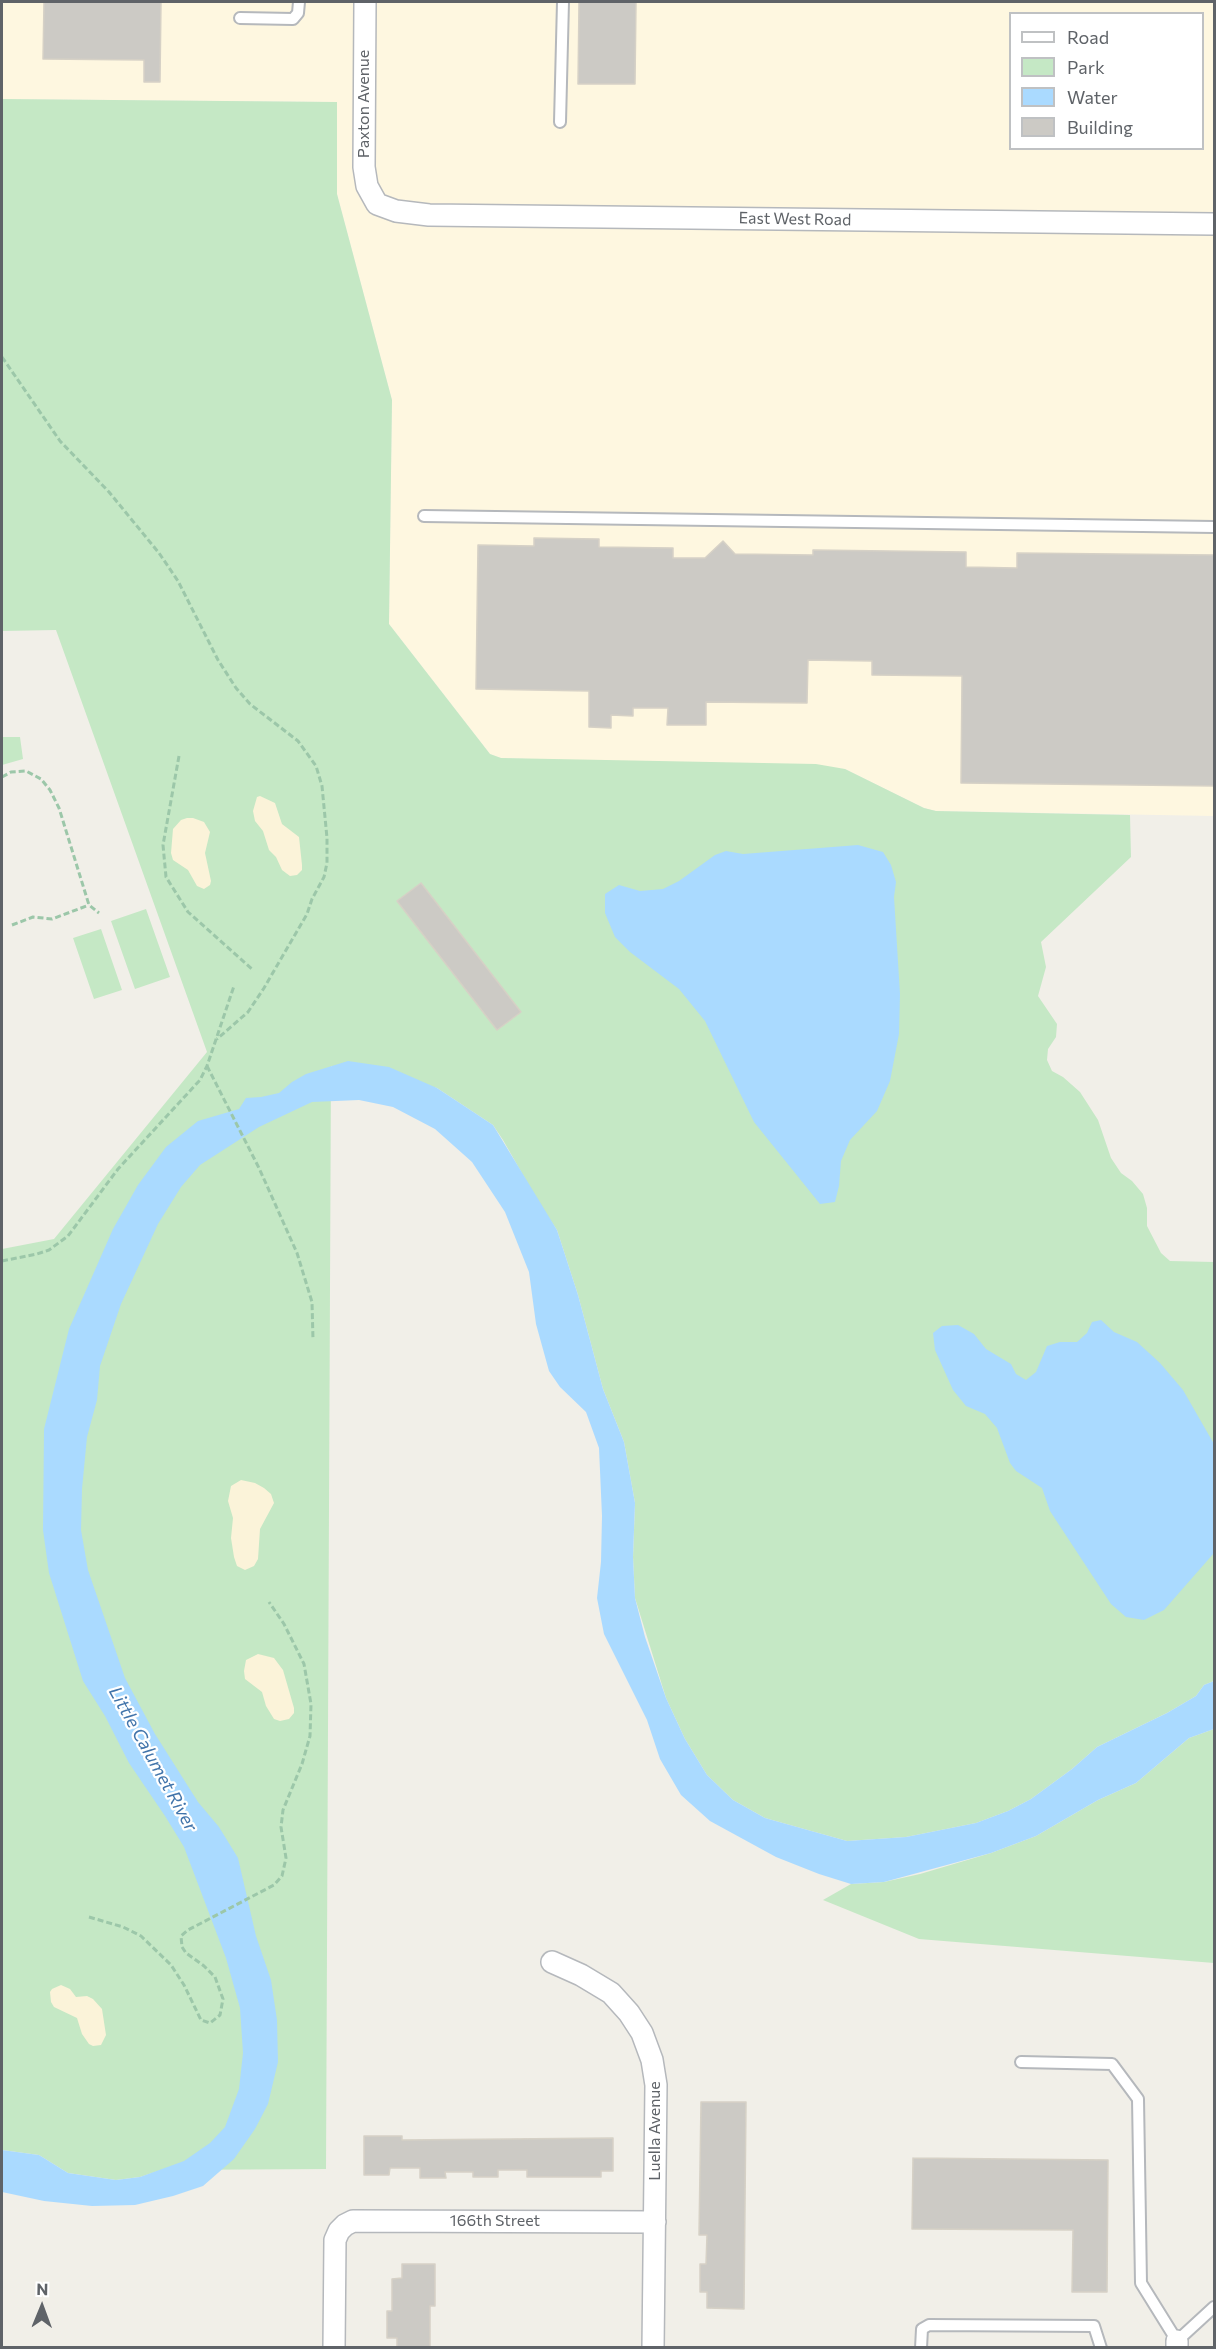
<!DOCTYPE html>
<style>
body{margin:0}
#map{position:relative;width:1216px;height:2349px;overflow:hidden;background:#f1efe8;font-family:Commissioner,sans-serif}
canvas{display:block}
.frame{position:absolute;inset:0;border:3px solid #5f6368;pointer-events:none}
.legend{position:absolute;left:1009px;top:12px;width:195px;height:138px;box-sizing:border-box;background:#fff;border:2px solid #bfc1c3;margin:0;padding:8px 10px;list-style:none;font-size:18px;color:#5f6368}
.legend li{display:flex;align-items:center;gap:12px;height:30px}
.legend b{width:30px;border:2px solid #bfc1c3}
.north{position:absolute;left:12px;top:2277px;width:60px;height:60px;-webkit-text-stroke:4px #fff;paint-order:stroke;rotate:1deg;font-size:16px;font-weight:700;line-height:24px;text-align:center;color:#5f6368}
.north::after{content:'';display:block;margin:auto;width:21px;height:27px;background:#5f6368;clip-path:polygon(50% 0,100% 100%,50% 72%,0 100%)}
</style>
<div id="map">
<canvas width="1216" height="2349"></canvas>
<div class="frame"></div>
<ul class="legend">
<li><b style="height:8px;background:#fff"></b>Road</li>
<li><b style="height:16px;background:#c5e8c5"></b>Park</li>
<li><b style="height:16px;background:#aadaff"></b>Water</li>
<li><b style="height:16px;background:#cccac5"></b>Building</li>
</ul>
<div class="north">N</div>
</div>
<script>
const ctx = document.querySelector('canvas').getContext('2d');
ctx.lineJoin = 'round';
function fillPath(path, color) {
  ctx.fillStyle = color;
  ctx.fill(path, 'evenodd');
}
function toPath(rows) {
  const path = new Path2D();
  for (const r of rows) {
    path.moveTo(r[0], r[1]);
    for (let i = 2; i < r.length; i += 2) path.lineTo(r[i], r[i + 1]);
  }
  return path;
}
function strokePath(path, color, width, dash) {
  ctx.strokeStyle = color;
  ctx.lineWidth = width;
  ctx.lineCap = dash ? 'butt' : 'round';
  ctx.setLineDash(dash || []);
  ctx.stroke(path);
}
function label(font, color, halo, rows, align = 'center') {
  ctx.font = font + ' Commissioner,sans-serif';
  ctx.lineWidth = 4.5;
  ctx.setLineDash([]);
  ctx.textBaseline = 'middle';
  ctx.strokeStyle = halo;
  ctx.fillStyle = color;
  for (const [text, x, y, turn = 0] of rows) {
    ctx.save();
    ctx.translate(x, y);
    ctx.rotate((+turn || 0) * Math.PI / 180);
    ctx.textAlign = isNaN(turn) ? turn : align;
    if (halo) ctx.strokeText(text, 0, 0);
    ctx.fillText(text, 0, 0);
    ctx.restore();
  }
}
const commercial = toPath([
 [2,2,1214,2,1214,816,936,811,924,808,845,769,501,758,490,754,389,624,392,400,337,194,337,102,2,99],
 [1010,14,1202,14,1202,148,1010,148]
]);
const green = toPath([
 [2,99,337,102,337,194,392,400,389,624,490,754,501,758,816,764,845,769,924,808,936,811,1130,815,1131,857,1041,942,1046,967,1038,996,1057,1024,1056,1037,1048,1049,1047,1060,1052,1071,1063,1077,1080,1092,1098,1120,1111,1158,1121,1173,1132,1181,1143,1194,1147,1208,1147,1226,1161,1253,1170,1261,1214,1262,1214,1681,1204,1685,1196,1696,1167,1713,1097,1747,1072,1769,1031,1799,1008,1811,976,1823,906,1837,847,1841,765,1818,733,1800,707,1775,685,1739,666,1698,635,1598,633,1557,635,1503,624,1442,603,1389,578,1295,557,1230,540,1205,503,1140,493,1125,437,1088,331,1066,326,2169,161,2170,140,2177,116,2180,68,2173,39,2155,2,2150,2,1249,54,1239,207,1052,56,630,2,631],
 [2,737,20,737,23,759,2,765],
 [146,909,170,977,135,989,111,921],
 [101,929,122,990,94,999,73,938],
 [1214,1729,1214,1963,919,1939,823,1900,851,1884,884,1882,920,1874,991,1853,1036,1836,1098,1800,1136,1783,1189,1738]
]);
const sand = toPath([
 [260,796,275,803,282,824,299,837,302,865,302,870,297,875,290,876,282,870,276,857,269,850,263,831,255,821,253,811,257,797],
 [187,818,193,818,204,822,210,832,205,853,211,881,210,885,204,889,197,886,188,870,173,860,171,853,173,829,181,820],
 [241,1480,255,1483,264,1488,271,1494,274,1503,260,1529,258,1559,254,1566,245,1570,237,1566,234,1557,231,1538,233,1518,228,1501,231,1486],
 [258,1654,274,1658,283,1670,294,1708,294,1713,289,1719,280,1721,274,1719,266,1706,262,1692,245,1679,244,1671,246,1660],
 [61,1985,70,1989,76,1997,87,1996,93,1999,102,2009,106,2035,101,2045,93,2046,89,2044,82,2034,77,2018,54,2007,51,2002,50,1992,52,1989]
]);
const water = toPath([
 [858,845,883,852,891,865,896,882,894,897,900,994,899,1034,890,1081,877,1111,850,1140,841,1161,839,1186,835,1202,820,1204,754,1122,705,1021,679,989,630,952,615,937,605,913,605,894,619,885,640,891,663,889,679,881,715,855,726,851,743,854],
 [348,1061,389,1067,437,1088,493,1125,557,1230,578,1295,603,1389,624,1442,635,1503,633,1557,635,1598,645,1637,666,1698,685,1739,707,1775,733,1800,765,1818,847,1841,906,1837,976,1823,1008,1811,1031,1799,1072,1769,1097,1747,1167,1713,1196,1696,1204,1685,1214,1681,1214,1729,1189,1738,1136,1783,1098,1800,1036,1836,991,1853,884,1882,851,1884,819,1874,776,1857,710,1821,681,1795,660,1759,647,1720,604,1634,597,1598,601,1562,602,1516,599,1448,586,1412,560,1387,549,1371,536,1324,529,1272,505,1212,472,1162,435,1129,393,1107,359,1100,312,1102,259,1127,200,1165,181,1187,158,1224,121,1304,100,1366,97,1400,87,1437,82,1489,81,1530,88,1570,125,1678,155,1734,198,1802,219,1827,238,1858,256,1936,271,1980,277,2020,278,2062,268,2104,255,2129,234,2159,203,2186,173,2196,135,2205,92,2206,44,2201,2,2192,2,2150,39,2155,68,2173,116,2180,140,2177,184,2161,210,2143,225,2127,239,2089,243,2053,240,2008,226,1958,184,1847,165,1816,129,1763,105,1716,83,1681,49,1573,43,1530,44,1429,69,1329,113,1229,138,1185,166,1147,198,1121,239,1109,246,1098,261,1097,279,1093,292,1082,306,1074],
 [1101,1320,1114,1332,1137,1342,1160,1363,1183,1390,1214,1444,1214,1553,1164,1610,1144,1620,1126,1617,1111,1604,1050,1511,1042,1488,1016,1471,1010,1463,997,1428,985,1414,966,1406,953,1390,935,1350,933,1333,942,1326,958,1325,974,1334,986,1349,1011,1364,1016,1374,1026,1380,1036,1372,1047,1346,1060,1342,1077,1342,1087,1333,1092,1322]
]);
const building = toPath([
 [44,2,161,2,160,82,144,82,144,60,43,59,44,2],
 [579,2,636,2,635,84,578,84,579,2],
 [534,538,599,539,599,547,673,548,673,558,705,558,723,541,735,554,813,555,813,550,966,552,966,567,1017,568,1017,553,1215,555,1215,786,961,783,962,676,872,675,872,661,808,660,807,703,706,702,706,725,667,725,668,708,633,708,633,716,611,715,611,728,589,727,589,691,476,689,478,545,534,546,534,538],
 [421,883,521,1012,497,1030,397,901,421,883],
 [701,2102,746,2102,744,2309,707,2308,707,2292,700,2292,700,2264,706,2264,707,2235,699,2235,701,2102],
 [364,2136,402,2136,402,2140,613,2138,613,2171,601,2171,601,2177,527,2177,527,2170,498,2170,498,2177,473,2177,473,2172,445,2172,446,2178,420,2178,420,2168,390,2168,389,2175,364,2175,364,2136],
 [913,2158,1108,2160,1107,2292,1072,2292,1073,2230,912,2229,913,2158],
 [402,2264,435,2264,435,2306,430,2306,430,2348,397,2348,397,2338,387,2338,387,2311,392,2311,392,2279,402,2278,402,2264]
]);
const path = toPath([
 [2,357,60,441,109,492,159,553,178,581,218,660,236,688,250,704,298,741,316,766,322,786,327,838,327,863,324,877,312,899,307,914,264,988,248,1012,217,1039],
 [179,756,163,845,166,877,188,912,253,970],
 [2,777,11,772,26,771,41,779,50,790,59,808,89,905,99,913],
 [12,925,33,917,52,919,89,905],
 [207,1066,259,1168,297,1253,312,1302,313,1340],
 [2,1261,37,1254,49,1250,68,1236,118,1169,200,1080,207,1066,234,986],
 [89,1917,123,1927,141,1936,171,1965,184,1985,201,2020,210,2023,220,2015,223,1999,215,1977,204,1966,186,1953,182,1947,181,1936,188,1930,274,1885,282,1876,286,1858,281,1827,283,1810,302,1764,310,1736,311,1704,304,1664,284,1624,269,1602]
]);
const service = toPath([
 [240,18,293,19,298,13,299,2],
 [560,122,563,2],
 [424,516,1214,527],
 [1021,2062,1112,2064,1138,2099,1141,2283,1177,2341,1214,2307],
 [921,2348,922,2329,929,2325,1094,2326,1101,2348]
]);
const minor = toPath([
 [365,2,364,167,367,186,377,204,396,211,429,215,1214,224],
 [552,1962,581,1975,611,1993,629,2013,642,2033,652,2060,656,2085,653,2348],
 [334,2348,335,2240,339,2231,345,2225,353,2221,655,2222],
 [1177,2348,1177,2341]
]);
const streetNames = [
 ["Paxton Avenue",364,104,-90],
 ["East West Road",795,219,1],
 ["Luella Avenue",655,2131,-90],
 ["166th Street",495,2221]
];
const waterNames = [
 ["Little Calumet River",153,1759,61]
];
fillPath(commercial, '#fef7e0');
fillPath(green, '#c5e8c5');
fillPath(sand, '#fbf3d9');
fillPath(water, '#aadaff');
fillPath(building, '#cccac5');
strokePath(building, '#d6d1c6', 1.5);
strokePath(service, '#b5b8bc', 14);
strokePath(minor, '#b5b8bc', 24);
strokePath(path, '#9cc7a9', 3, [6, 3]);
strokePath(service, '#fff', 10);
strokePath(minor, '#fff', 21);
label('16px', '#5f6368', '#fff', streetNames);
label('italic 18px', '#4174aa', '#fff', waterNames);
</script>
